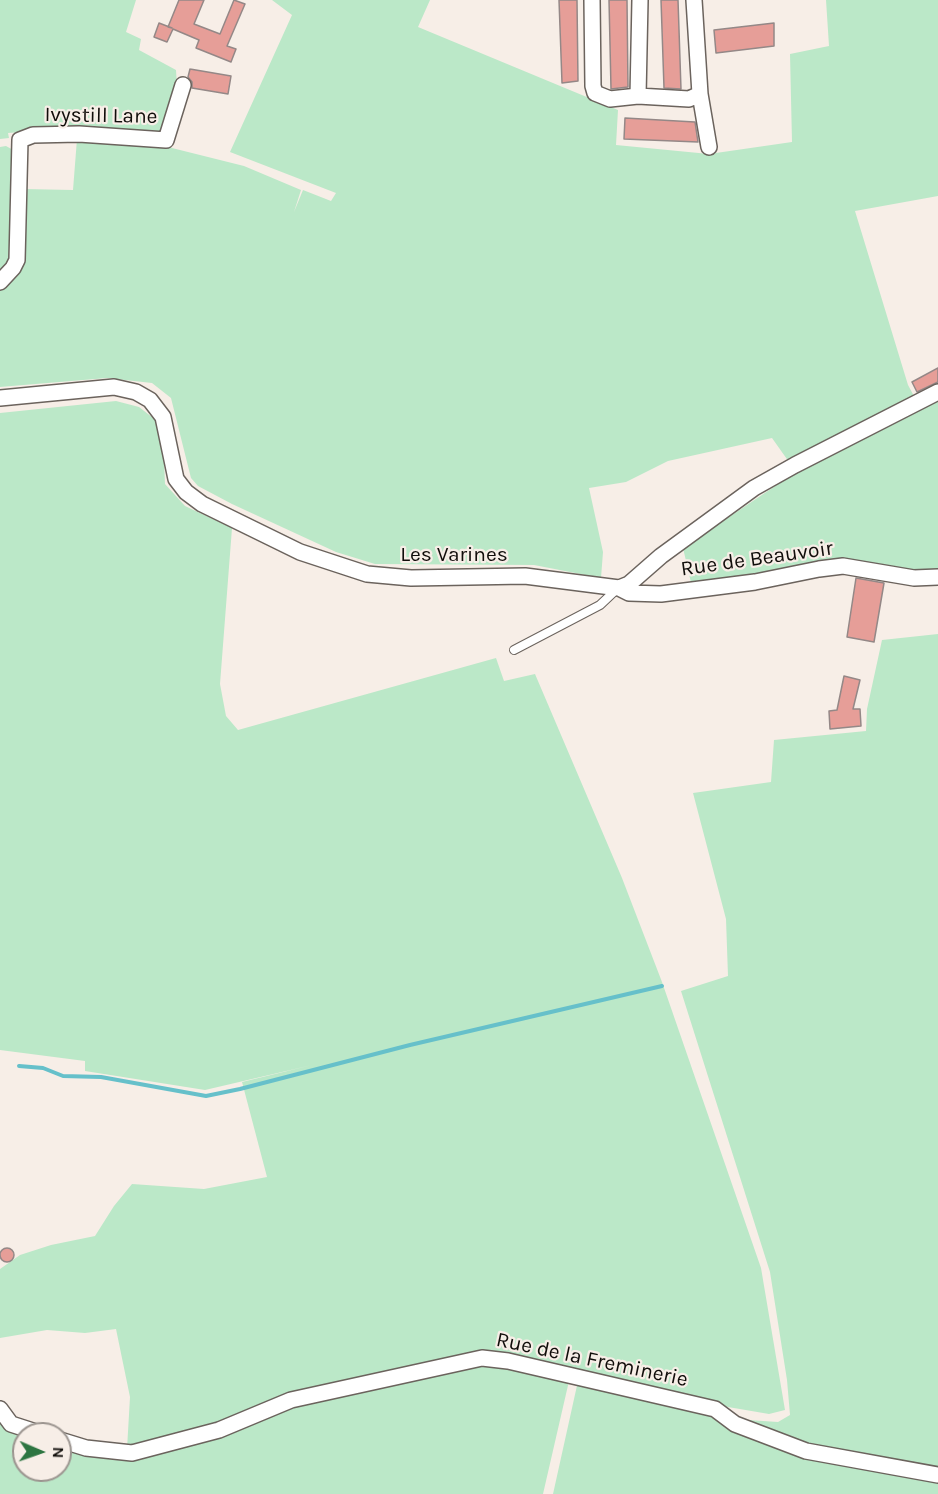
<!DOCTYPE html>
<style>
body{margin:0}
#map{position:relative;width:938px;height:1494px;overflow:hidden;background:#f7eee7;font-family:Karla,sans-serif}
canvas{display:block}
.north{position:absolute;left:12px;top:1422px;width:60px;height:60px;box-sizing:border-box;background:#f7eee7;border:2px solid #9b948f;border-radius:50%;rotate:92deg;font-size:16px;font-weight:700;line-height:24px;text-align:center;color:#100d0a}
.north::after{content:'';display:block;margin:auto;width:21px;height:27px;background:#2d7541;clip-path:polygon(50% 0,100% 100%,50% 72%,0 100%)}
</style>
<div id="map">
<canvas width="938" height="1494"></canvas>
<div class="north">N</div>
</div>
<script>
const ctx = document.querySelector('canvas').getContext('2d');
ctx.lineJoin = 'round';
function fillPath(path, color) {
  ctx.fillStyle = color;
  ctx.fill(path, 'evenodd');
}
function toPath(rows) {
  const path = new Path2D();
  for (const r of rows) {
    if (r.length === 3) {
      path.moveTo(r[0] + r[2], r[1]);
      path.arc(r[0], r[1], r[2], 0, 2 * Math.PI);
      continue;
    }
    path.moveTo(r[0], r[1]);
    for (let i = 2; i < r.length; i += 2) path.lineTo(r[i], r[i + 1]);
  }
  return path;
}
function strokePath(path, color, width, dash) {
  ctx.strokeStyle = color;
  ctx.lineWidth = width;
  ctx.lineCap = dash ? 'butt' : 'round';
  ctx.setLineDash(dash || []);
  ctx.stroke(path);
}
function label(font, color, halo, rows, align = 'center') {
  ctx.font = font + ' Karla,sans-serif';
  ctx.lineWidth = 4.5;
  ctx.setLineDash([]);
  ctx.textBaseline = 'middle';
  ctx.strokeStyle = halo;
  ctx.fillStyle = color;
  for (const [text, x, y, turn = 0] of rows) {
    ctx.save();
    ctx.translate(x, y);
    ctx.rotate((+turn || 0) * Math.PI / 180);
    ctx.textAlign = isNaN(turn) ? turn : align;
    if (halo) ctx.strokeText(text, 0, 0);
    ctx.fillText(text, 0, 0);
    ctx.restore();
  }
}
const green = toPath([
 [0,0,136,0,126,32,141,39,139,50,176,70,177,87,163,132,50,130,8,133,9,138,0,139],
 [272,0,430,0,418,27,618,110,616,145,709,154,792,142,790,54,829,46,826,0,938,0,938,196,855,211,908,385,915,398,789,462,772,438,668,461,626,482,589,488,603,552,601,578,534,565,375,564,336,552,232,504,198,486,191,478,171,398,152,383,107,378,0,387,0,288,21,265,23,189,73,190,77,139,168,147,244,166,301,190,294,212,303,190,331,201,336,193,230,152,292,15],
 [6,146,15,151,12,260,0,273,0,147],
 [938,399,938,571,901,572,854,562,692,587,683,548,799,470],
 [116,401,139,407,157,421,163,437,165,484,185,506,232,528,220,684,226,716,238,730,496,658,504,681,535,674,622,878,662,982,761,1268,785,1410,769,1414,728,1407,501,1352,481,1352,221,1427,127,1449,130,1397,116,1329,85,1333,47,1330,0,1338,0,1269,20,1255,51,1245,95,1236,114,1206,132,1184,204,1189,267,1177,242,1082,312,1065,205,1090,85,1071,85,1061,0,1050,0,413],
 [938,634,938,1472,792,1444,745,1424,748,1420,778,1422,790,1415,787,1380,770,1272,681,991,728,976,726,919,693,793,771,782,774,740,866,731,867,709,882,640],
 [480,1364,569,1381,543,1494,0,1494,0,1418,24,1434,24,1470,60,1470,60,1444,135,1456,288,1407],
 [578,1381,715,1415,742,1432,938,1479,938,1494,553,1494]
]);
const stream = toPath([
 [19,1066,43,1068,63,1076,101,1077,206,1096,240,1089,410,1045,662,986]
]);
const building = toPath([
 [179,0,204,0,194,24,220,34,234,0,245,4,227,46,236,49,231,62,196,48,199,40,173,29,167,42,154,37,159,23,172,28,168,27,179,0],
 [559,0,577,0,578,81,562,83,559,0],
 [609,0,627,0,628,87,611,89,609,0],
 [661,0,678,0,681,89,664,88,661,0],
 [774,23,774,46,716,53,714,30,774,23],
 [190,69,231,76,228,94,192,88,192,82,188,77,190,69],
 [625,118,695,122,698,142,624,139,625,118],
 [938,368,938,382,917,392,912,382,938,368],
 [856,578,884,583,874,642,847,637,856,578],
 [844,676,860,680,853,709,860,709,861,726,830,729,829,711,837,710,844,676],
 [7,1255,7]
]);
const service = toPath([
 [514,650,600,605,618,588]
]);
const minor = toPath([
 [592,0,593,86,595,93,610,99,638,96],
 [640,0,638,96,689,99,700,94,694,0],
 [700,94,709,147],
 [0,282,13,268,17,260,20,140,33,135,79,134,166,140,183,85],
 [0,398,114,387,136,392,150,400,163,417,176,479,186,492,202,504,300,552,367,574,411,578,525,576,619,588,629,584,661,556,754,488,795,465,938,392],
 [619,588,629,593,661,594,755,582,819,569,843,566,914,578,938,577],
 [0,1409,11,1424,42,1434],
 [60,1440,86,1448,132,1453,219,1430,291,1400,482,1358,508,1361,715,1409,735,1424,806,1451,938,1475]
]);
const streetNames = [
 ["Ivystill Lane",101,116,1],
 ["Les Varines",454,555],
 ["Rue de Beauvoir",757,559,-8],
 ["Rue de la Freminerie",592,1360,12]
];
fillPath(green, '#bbe8c8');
strokePath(stream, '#66c0ca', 4);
fillPath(building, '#e69e98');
strokePath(building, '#948887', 1.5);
strokePath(service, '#6b635d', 10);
strokePath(minor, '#6b635d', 18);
strokePath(service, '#fff', 8);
strokePath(minor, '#fff', 15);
label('21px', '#100d0a', '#f7eee7', streetNames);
</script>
